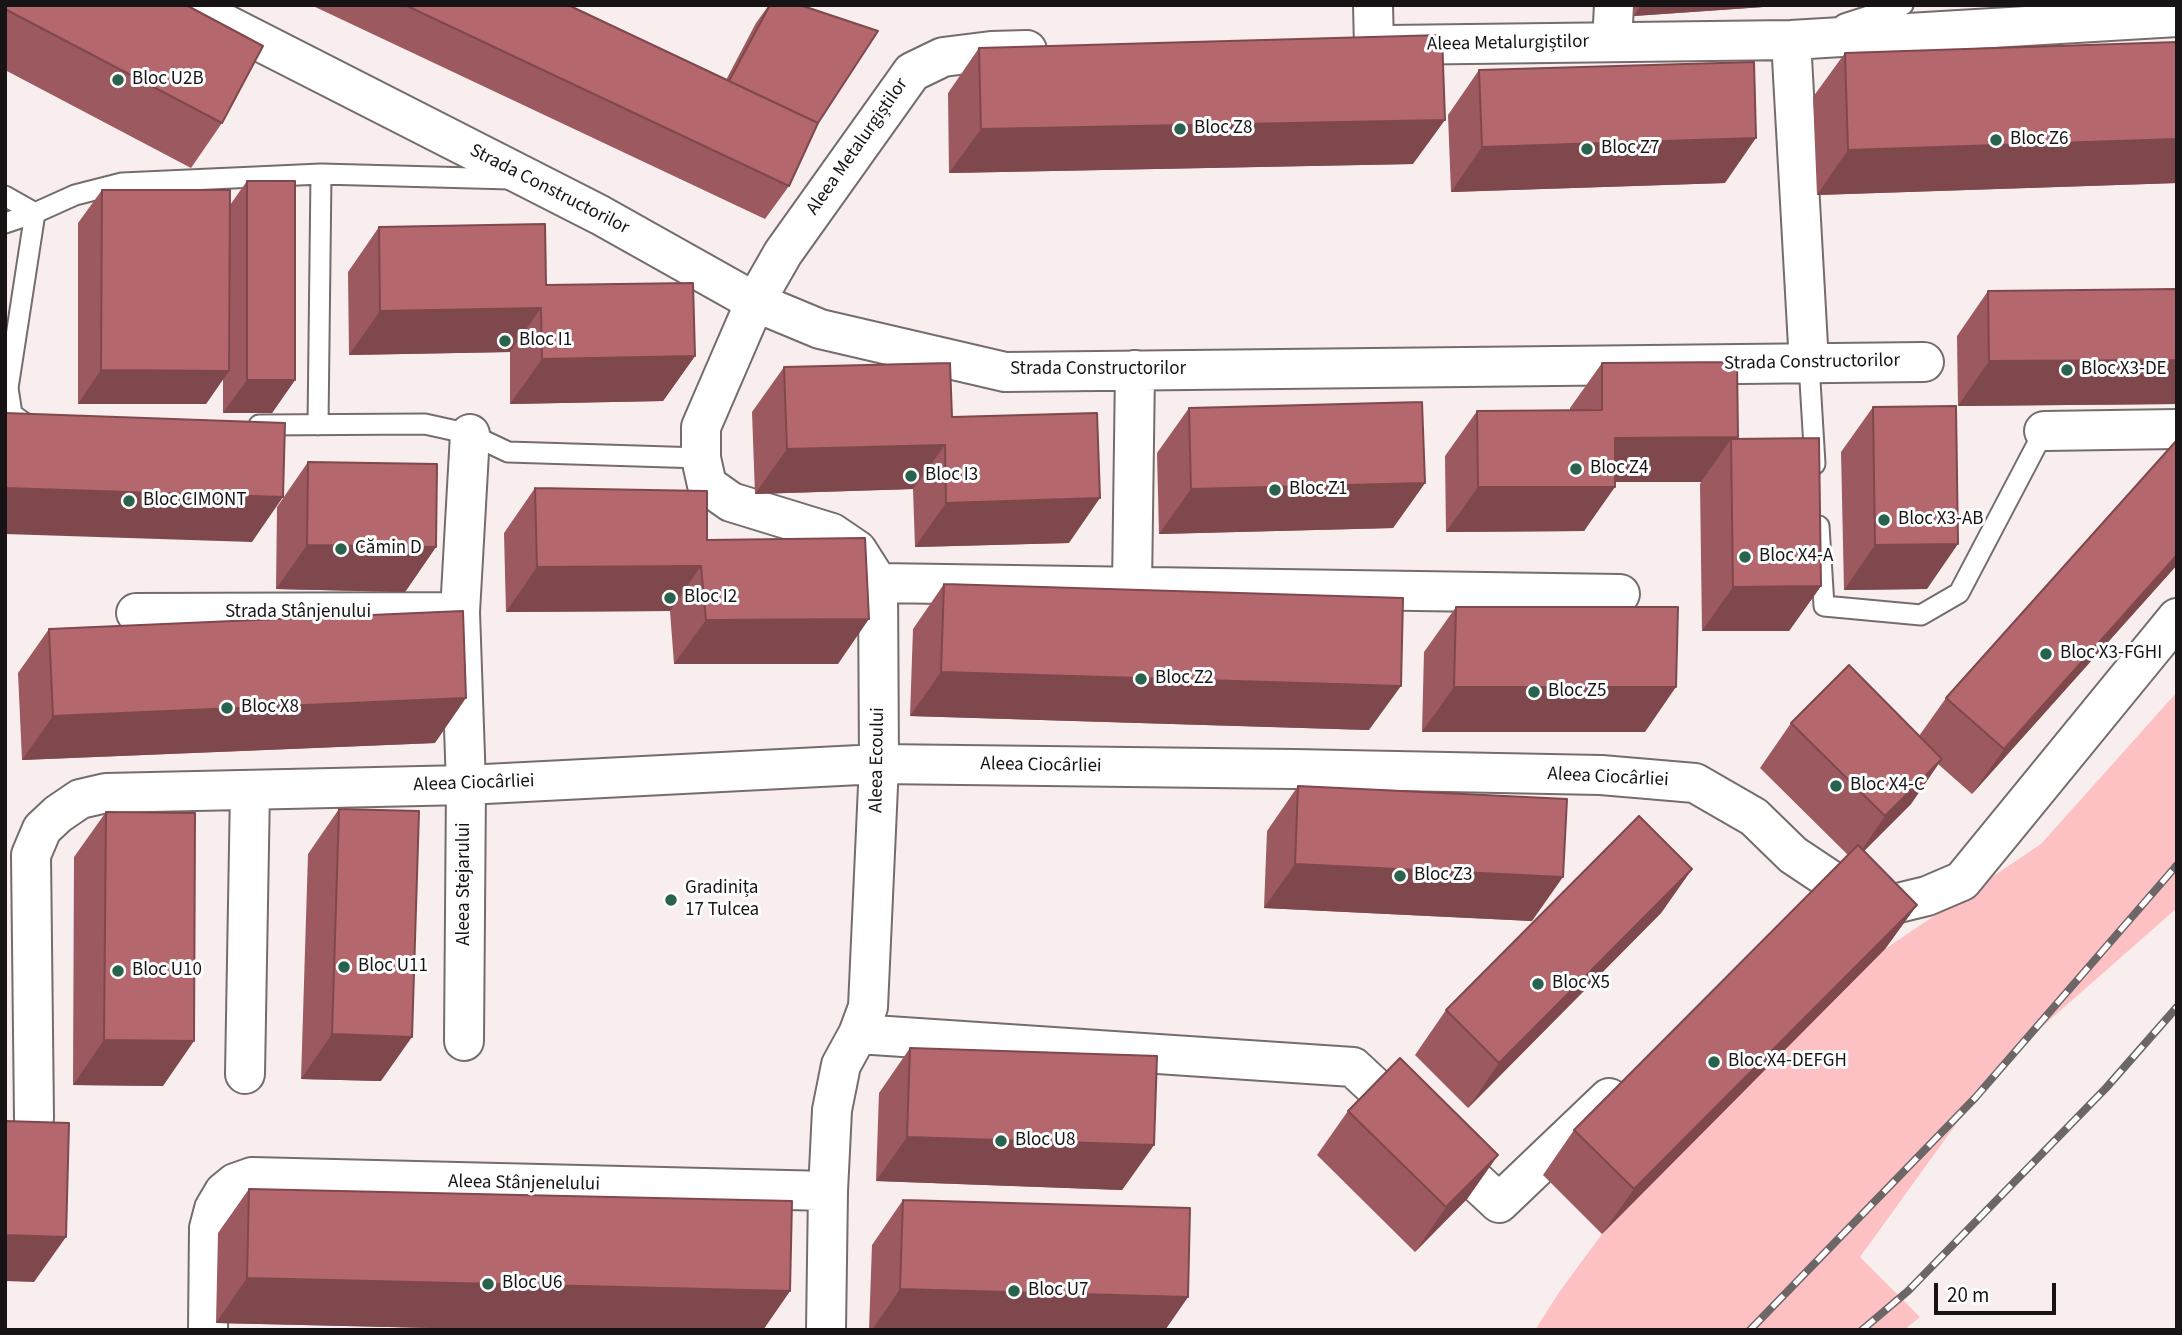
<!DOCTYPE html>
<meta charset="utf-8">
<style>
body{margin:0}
#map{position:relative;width:2182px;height:1335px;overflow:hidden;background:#f8eeee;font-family:"Source Sans 3",sans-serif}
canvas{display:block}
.frame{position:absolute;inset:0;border:7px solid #181415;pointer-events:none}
.scale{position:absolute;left:1934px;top:1283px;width:122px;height:32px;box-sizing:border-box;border:4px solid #181415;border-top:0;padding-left:9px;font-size:21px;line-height:24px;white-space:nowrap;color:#181415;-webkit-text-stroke:5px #fefefe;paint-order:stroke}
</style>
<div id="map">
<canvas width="2182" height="1335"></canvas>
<div class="frame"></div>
<div class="scale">20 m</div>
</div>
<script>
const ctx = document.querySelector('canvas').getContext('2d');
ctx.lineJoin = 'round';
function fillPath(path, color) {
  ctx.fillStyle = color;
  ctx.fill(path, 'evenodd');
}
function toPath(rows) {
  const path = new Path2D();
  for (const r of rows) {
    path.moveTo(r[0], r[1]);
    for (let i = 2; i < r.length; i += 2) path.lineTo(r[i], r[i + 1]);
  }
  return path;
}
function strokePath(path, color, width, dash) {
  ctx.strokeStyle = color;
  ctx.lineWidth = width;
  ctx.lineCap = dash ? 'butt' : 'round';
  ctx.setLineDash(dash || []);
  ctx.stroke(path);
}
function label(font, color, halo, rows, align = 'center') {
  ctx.font = font + ' "Source Sans 3",sans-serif';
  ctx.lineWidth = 6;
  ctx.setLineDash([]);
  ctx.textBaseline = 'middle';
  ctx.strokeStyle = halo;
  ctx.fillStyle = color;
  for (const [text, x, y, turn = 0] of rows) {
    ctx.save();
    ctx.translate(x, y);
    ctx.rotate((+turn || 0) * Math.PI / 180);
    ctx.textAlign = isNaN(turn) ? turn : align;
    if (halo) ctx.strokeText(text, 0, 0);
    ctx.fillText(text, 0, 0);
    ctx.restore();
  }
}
const green = toPath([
 [2177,692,2177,908,2020,1046,1975,1098,1860,1257,1920,1317,1904,1330,1535,1330,1560,1291,1602,1234,1885,949,2041,844]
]);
const service = toPath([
 [1844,24,1903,5],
 [5,196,35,213],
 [5,223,35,213,75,195,122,183,321,174],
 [1809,364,1815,464],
 [259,425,425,424,470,434,508,452,701,458],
 [318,425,321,174,511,179],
 [33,429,12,414,8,388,35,213],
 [1819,526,1824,606,1921,615,1959,593,2044,431]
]);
const minor = toPath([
 [188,5,600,215,755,302,820,329,1005,372,1924,362],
 [1373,5,1374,46],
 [1791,40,1809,364],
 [1612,42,1614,5],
 [1389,45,1791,40,2177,17],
 [2044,431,2177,429],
 [878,583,1620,594],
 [1132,587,1135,370],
 [136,613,460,612],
 [858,1034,1353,1067,1499,1203,1609,1098],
 [464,1041,466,785,460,612,470,434],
 [245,1074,250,790],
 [34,1118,31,855,42,829,58,814,80,799,106,793,466,785,879,764,1294,769,1601,775,1695,783,1754,817,1793,855,1829,879,1861,894,1894,904,1927,896,1962,881,2177,618],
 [208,1330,209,1228,214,1209,224,1192,235,1183,252,1177,828,1191],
 [826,1330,828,1191,832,1110,841,1065,858,1034,868,1007,879,764,878,583,857,550,832,533,731,502,707,485,701,458,701,427,755,302,783,253,912,72,943,57,991,51,1027,50]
]);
const rail = toPath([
 [1750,1330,1975,1098,2177,865],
 [1862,1330,1908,1291,2106,1088,2177,1007]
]);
const wall = toPath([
 [5,5,222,123,191,168,5,70],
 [311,5,568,5,726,80,756,23,769,5,800,5,818,123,789,186,765,219],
 [1633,5,1792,5,1634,16],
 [2177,42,2177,183,1817,195,1813,97,1845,53],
 [979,48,1413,164,949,173,948,93],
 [1479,70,1725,183,1451,192,1448,115],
 [247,181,295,380,272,413,223,413,223,379,206,404,78,404,78,223,102,190,230,205],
 [379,227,546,285,695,356,663,401,510,404,510,352,349,355,348,272],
 [2177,289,2177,404,1958,406,1957,336,1988,291],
 [1602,363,1736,439,1821,586,1789,631,1702,631,1700,484,1701,482,1615,482,1584,531,1446,532,1445,456,1477,411,1570,410,1570,408],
 [784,367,952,417,1069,543,915,547,913,489,755,494,752,412],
 [1873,407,1927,589,1844,590,1841,452],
 [1189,408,1425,483,1393,528,1159,534,1157,453],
 [2177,440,2177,565,1972,794,1938,764,1911,804,1864,851,1917,905,1885,949,1602,1234,1543,1175,1574,1130,1848,855,1760,768,1791,723,1919,736,1946,698],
 [308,462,436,547,405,592,276,589,277,507],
 [535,488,707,540,838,664,674,664,670,611,506,612,504,533],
 [944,584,1369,730,910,716,913,629],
 [1456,607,1645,732,1422,732,1424,652],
 [49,629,435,743,22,760,18,673],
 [1298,786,1532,921,1264,908,1267,831],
 [339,809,381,1081,301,1079,308,854],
 [106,812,163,1086,73,1085,74,857],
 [1692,869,1661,913,1468,1108,1415,1055,1446,1010],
 [910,1048,1154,1145,1122,1190,876,1181,879,1093],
 [1348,1111,1498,1155,1467,1199,1415,1252,1317,1155],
 [249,1189,790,1291,763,1330,519,1330,216,1323,218,1233],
 [903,1200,1188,1297,1165,1330,869,1330,872,1245]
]);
const shadedWall = toPath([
 [1143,5,1177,5,1175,7,1142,7],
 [1641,5,1792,5,1634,16],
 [1445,120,1413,164,949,173,981,129],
 [1756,138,1725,183,1451,192,1482,147],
 [2177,139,2177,183,1817,195,1848,150],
 [541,308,510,352,349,355,380,311],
 [695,356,663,401,510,404,542,359],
 [2177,360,2177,404,1958,406,1989,361],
 [101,370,229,371,206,404,78,404],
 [247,380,295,380,272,413,223,413],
 [1738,437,1731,446,1731,439,1701,482,1583,482,1615,438],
 [945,445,913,489,755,494,787,449],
 [1425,483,1393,528,1159,534,1191,489],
 [1478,487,1615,487,1584,531,1446,532],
 [5,488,283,497,252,542,5,534],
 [1100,498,1069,543,915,547,946,503],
 [1958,544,1927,589,1844,590,1875,545],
 [307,545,436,547,405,592,276,589],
 [2177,555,2177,565,1972,794,2004,749],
 [701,566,670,611,506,612,537,567],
 [1821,586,1789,631,1702,631,1733,587],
 [869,619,838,664,674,664,706,620],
 [941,672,1401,686,1369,730,910,716],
 [1454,687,1676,687,1645,732,1422,732],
 [466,698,435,743,22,760,53,716],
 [1942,759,1911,804,1854,861,1885,816],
 [1295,864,1563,877,1532,921,1264,908],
 [1692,869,1661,913,1468,1108,1499,1063],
 [1917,905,1885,949,1602,1234,1634,1189],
 [332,1034,412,1037,381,1081,301,1079],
 [104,1040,194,1041,163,1086,73,1085],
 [907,1137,1154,1145,1122,1190,876,1181],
 [1498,1155,1467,1199,1415,1252,1446,1207],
 [5,1235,66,1237,34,1282,5,1281],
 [247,1278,790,1291,763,1330,519,1330,216,1323],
 [900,1289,1188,1297,1165,1330,872,1330]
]);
const building = toPath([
 [5,5,186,5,263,46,222,123,5,9,5,5],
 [405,5,568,5,818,123,789,186,405,5],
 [770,5,800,5,878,31,818,123,729,81,770,5],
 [1442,35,1445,120,981,129,979,48,1442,35],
 [2177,42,2177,139,1848,150,1845,53,2177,42],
 [1754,62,1756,138,1482,147,1479,70,1754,62],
 [247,181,295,181,295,380,247,380,247,181],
 [102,190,230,190,229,371,101,370,102,190],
 [545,224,546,285,693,283,695,356,542,359,541,308,380,311,379,227,545,224],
 [2177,289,2177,360,1989,361,1988,291,2177,289],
 [1737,362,1738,437,1615,438,1615,487,1478,487,1477,411,1602,410,1602,363,1737,362],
 [950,363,952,417,1097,413,1100,498,946,503,945,445,787,449,784,367,950,363],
 [1422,402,1425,483,1191,489,1189,408,1422,402],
 [1956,406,1958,544,1875,545,1873,407,1956,406],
 [5,413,285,423,283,497,5,488,5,413],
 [1819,438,1821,586,1733,587,1731,439,1819,438],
 [2177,440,2177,555,2004,749,1946,698,2177,440],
 [308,462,437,464,436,547,307,545,308,462],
 [535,488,707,491,707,540,865,538,869,619,706,620,701,566,537,567,535,488],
 [944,584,1403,598,1401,686,941,672,944,584],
 [1456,607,1678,607,1676,687,1454,687,1456,607],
 [463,611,466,698,53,716,49,629,463,611],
 [1849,665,1942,759,1885,816,1791,723,1849,665],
 [1298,786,1567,799,1563,877,1295,864,1298,786],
 [339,809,419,811,412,1037,332,1034,339,809],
 [106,812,195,813,194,1041,104,1040,106,812],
 [1639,816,1692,869,1499,1063,1446,1010,1639,816],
 [1858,845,1917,905,1634,1189,1574,1130,1858,845],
 [910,1048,1157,1056,1154,1145,907,1137,910,1048],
 [1400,1058,1498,1155,1446,1207,1348,1111,1400,1058],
 [5,1121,69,1123,66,1237,5,1235,5,1121],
 [249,1189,792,1201,790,1291,247,1278,249,1189],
 [903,1200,1190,1208,1188,1297,900,1289,903,1200]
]);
const markers = [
 [118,80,7,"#29634d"],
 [1180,129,7,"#29634d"],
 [1996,140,7,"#29634d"],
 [1587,149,7,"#29634d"],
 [505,341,7,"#29634d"],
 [2067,370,7,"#29634d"],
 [1576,469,7,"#29634d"],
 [911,476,7,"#29634d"],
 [1275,490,7,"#29634d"],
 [129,501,7,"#29634d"],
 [1884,520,7,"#29634d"],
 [341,549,7,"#29634d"],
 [1745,557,7,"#29634d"],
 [670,598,7,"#29634d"],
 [2046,654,7,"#29634d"],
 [1141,679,7,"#29634d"],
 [1534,692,7,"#29634d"],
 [227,708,7,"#29634d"],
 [1836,786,7,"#29634d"],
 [1400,876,7,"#29634d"],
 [671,900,7,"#29634d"],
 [344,967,7,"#29634d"],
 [118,971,7,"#29634d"],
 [1538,984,7,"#29634d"],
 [1714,1062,7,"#29634d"],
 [1001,1141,7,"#29634d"],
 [488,1284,7,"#29634d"],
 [1014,1291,7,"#29634d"]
];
const streetNames = [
 ["Aleea Metalurgiștilor",1508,44,-1],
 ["Aleea Metalurgiștilor",858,147,-55],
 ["Strada Constructorilor",549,190,27],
 ["Strada Constructorilor",1812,363,-1],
 ["Strada Constructorilor",1098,370],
 ["Strada Stânjenului",298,613],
 ["Aleea Ecoului",878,760,-89],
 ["Aleea Ciocârliei",1041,766,1],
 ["Aleea Ciocârliei",1608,778,3],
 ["Aleea Ciocârliei",474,784,-2],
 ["Aleea Stejarului",465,884,-90],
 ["Aleea Stânjenelului",524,1184,1]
];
const poiNames = [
 ["Bloc U2B",132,80],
 ["Bloc Z8",1194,129],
 ["Bloc Z6",2010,140],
 ["Bloc Z7",1601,149],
 ["Bloc I1",519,341],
 ["Bloc X3-DE",2081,370],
 ["Bloc Z4",1590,469],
 ["Bloc I3",925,476],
 ["Bloc Z1",1289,490],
 ["Bloc CIMONT",143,501],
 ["Bloc X3-AB",1898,520],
 ["Cămin D",355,549],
 ["Bloc X4-A",1759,557],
 ["Bloc I2",684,598],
 ["Bloc X3-FGHI",2060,654],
 ["Bloc Z2",1155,679],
 ["Bloc Z5",1548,692],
 ["Bloc X8",241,708],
 ["Bloc X4-C",1850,786],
 ["Bloc Z3",1414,876],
 ["Gradinița",685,889],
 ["17 Tulcea",685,911],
 ["Bloc U11",358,967],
 ["Bloc U10",132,971],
 ["Bloc X5",1552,984],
 ["Bloc X4-DEFGH",1728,1062],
 ["Bloc U8",1015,1141],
 ["Bloc U6",502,1284],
 ["Bloc U7",1028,1291]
];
fillPath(green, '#fdc1c4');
strokePath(service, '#756c6c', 23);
strokePath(minor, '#756c6c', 42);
strokePath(service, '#fff', 19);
strokePath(minor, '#fff', 38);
strokePath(rail, '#6c6667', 8);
strokePath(rail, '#fefefe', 5, [16]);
fillPath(wall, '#9c595f');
fillPath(shadedWall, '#7f484d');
fillPath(building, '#b5676e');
strokePath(building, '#7f484d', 2);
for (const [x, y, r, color] of markers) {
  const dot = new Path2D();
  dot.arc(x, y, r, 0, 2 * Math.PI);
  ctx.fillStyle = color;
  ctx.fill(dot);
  strokePath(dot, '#fefefe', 2.5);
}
label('19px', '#181415', '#fefefe', streetNames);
label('19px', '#181415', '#fefefe', poiNames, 'left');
</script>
